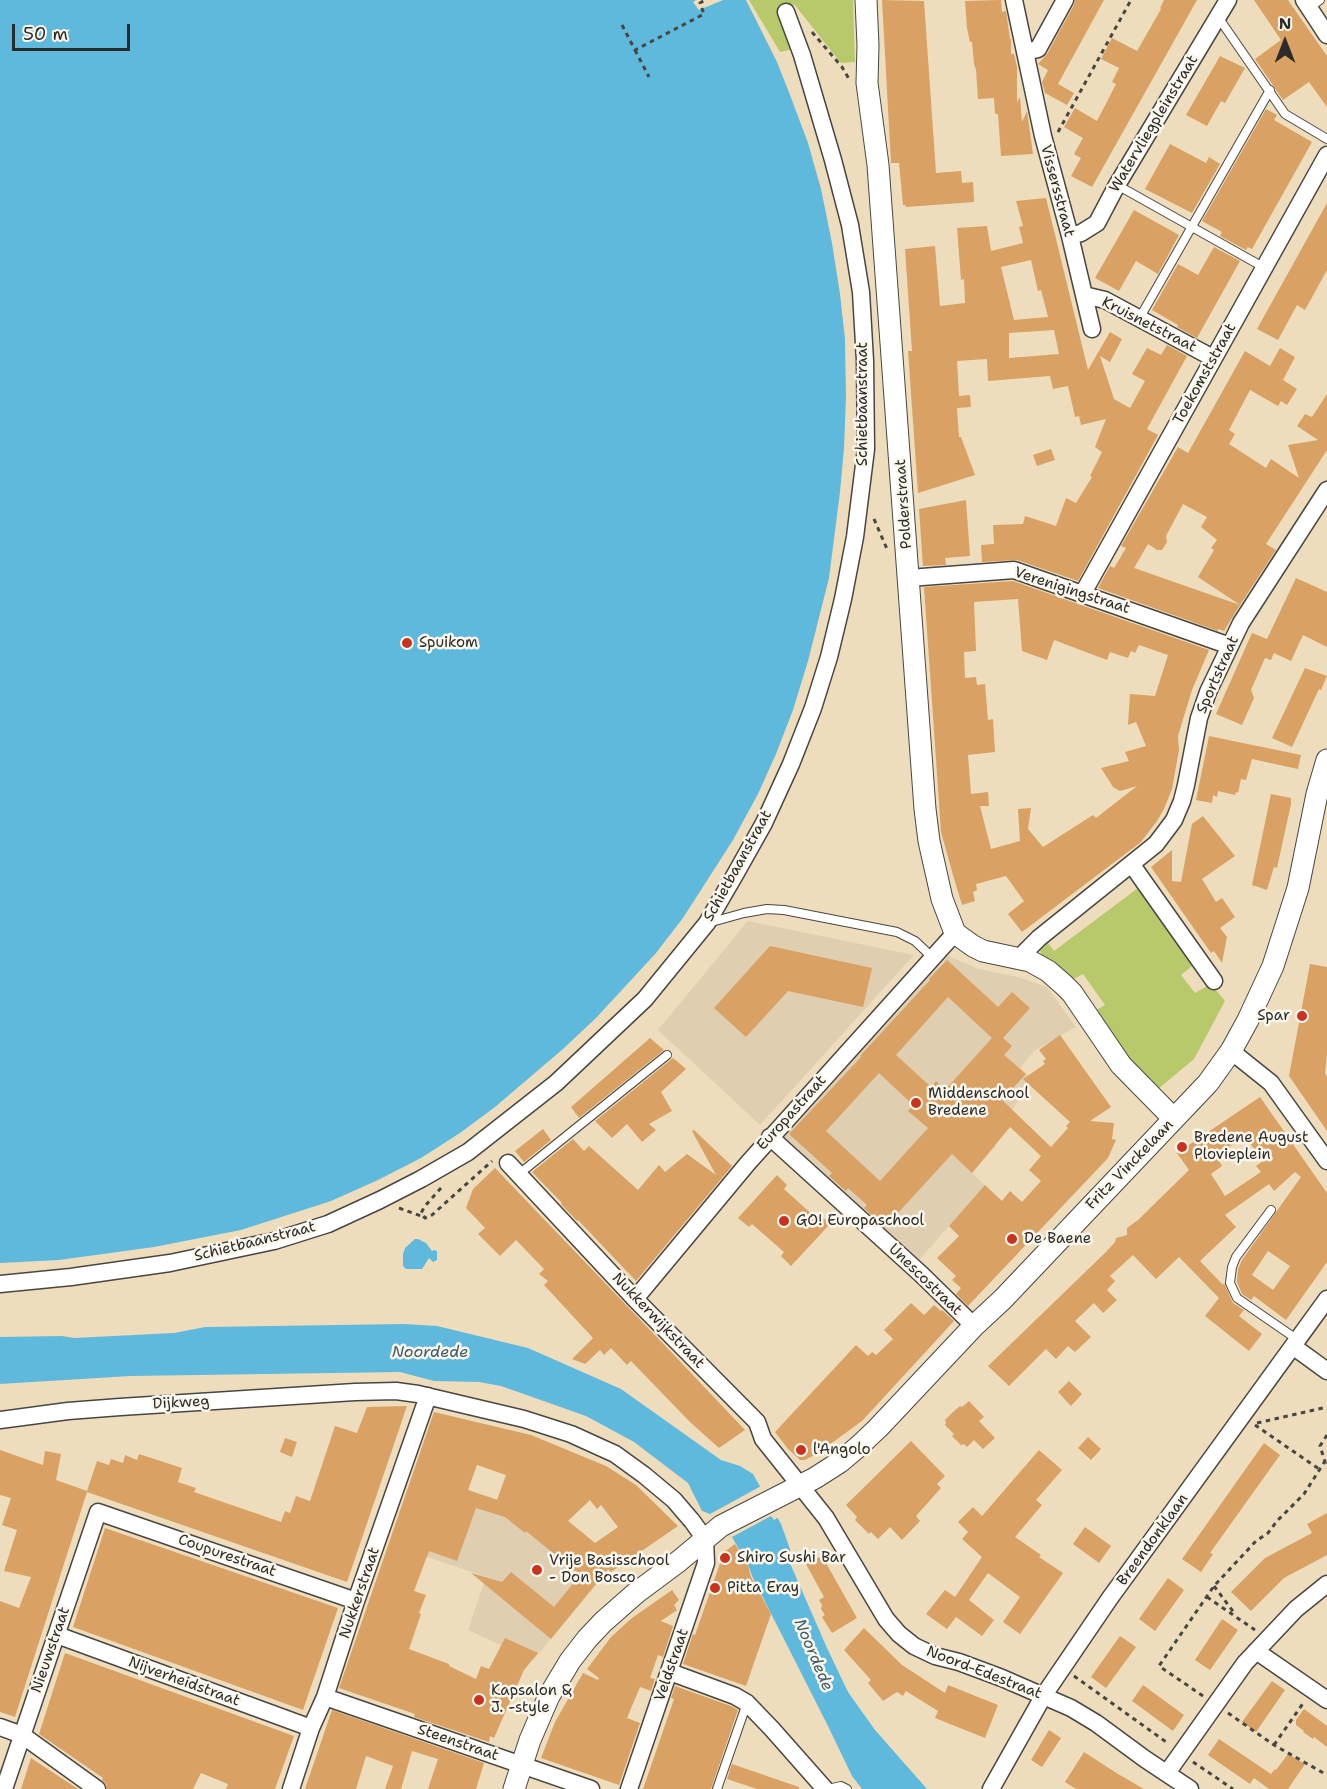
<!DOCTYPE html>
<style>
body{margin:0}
#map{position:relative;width:1327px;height:1789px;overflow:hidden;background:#eeddbc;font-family:"Shantell Sans",sans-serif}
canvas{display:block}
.north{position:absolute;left:1255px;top:12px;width:60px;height:60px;-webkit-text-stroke:4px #fbf7ec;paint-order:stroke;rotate:0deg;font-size:16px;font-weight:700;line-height:24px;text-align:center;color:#2b2b2b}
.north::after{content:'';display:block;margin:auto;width:21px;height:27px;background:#2b2b2b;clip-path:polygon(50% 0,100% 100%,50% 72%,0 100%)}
.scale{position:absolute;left:12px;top:24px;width:118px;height:27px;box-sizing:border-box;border:3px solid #2b2b2b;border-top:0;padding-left:8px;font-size:18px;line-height:21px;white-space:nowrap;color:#2b2b2b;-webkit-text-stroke:4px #fbf7ec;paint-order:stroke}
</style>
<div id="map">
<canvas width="1327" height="1789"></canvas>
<div class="north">N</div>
<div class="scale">50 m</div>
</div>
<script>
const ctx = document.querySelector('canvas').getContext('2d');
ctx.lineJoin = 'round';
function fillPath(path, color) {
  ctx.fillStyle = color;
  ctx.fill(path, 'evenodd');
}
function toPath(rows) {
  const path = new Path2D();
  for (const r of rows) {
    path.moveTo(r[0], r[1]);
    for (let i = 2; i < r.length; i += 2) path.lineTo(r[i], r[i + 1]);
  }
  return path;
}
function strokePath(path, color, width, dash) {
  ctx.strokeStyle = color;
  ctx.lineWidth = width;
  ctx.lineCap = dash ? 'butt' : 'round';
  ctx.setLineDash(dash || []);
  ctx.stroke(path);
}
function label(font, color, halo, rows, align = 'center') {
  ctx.font = font + ' "Shantell Sans",sans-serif';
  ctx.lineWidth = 5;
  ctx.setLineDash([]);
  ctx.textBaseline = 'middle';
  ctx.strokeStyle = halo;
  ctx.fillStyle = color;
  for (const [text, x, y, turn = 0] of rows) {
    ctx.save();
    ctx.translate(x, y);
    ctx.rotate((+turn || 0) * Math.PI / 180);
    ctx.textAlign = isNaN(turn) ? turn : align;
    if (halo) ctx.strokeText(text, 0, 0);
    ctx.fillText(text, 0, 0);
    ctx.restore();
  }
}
const built = toPath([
 [748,921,914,955,760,1125,658,1030],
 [948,956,979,969,1018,977,1047,987,1076,1027,1034,1051,1020,1068,1032,1080,1004,1122,989,1140,996,1146,972,1173,985,1185,919,1260,783,1138],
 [520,1480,601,1548,609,1570,533,1660,468,1630,486,1577,389,1544,405,1496,449,1511,458,1486,511,1504]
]);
const green = toPath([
 [749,0,853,0,855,62,841,63,794,4,793,17,804,47,780,52],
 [1138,888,1192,966,1181,975,1195,993,1211,984,1225,1001,1194,1059,1157,1090,1126,1058,1093,1012,1105,1005,1083,974,1072,980,1041,955,1040,950,1046,940,1054,951]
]);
const water = toPath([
 [0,0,696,0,693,2,699,10,723,0,746,0,777,62,790,95,808,143,821,189,832,243,840,294,845,339,846,398,844,448,840,492,829,578,808,661,793,710,776,754,758,794,733,840,683,918,656,953,596,1018,563,1049,495,1107,460,1133,421,1158,378,1180,331,1201,241,1230,154,1247,59,1260,0,1263],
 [415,1239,418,1239,426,1243,432,1251,434,1250,437,1251,437,1260,433,1262,429,1258,422,1269,406,1269,403,1266,403,1254,405,1248],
 [404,1324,437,1326,528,1348,621,1389,721,1460,740,1466,753,1474,781,1524,790,1549,789,1561,827,1648,848,1692,875,1730,927,1789,862,1789,852,1776,827,1724,753,1578,748,1565,732,1537,710,1514,702,1511,688,1483,634,1442,586,1416,501,1386,479,1382,434,1381,400,1372,130,1376,0,1384,0,1337,62,1336,74,1338,174,1333,205,1327]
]);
const pier = toPath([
 [763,1485,780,1516,774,1520,771,1516,732,1537,710,1514]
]);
const building = toPath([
 [882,0,924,1,936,173,961,171,962,183,973,182,974,202,906,207,905,205,903,205,899,163,891,163],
 [1001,0,1002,12,1006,11,1010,39,1011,39,1011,54,1014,54,1017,67,1017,102,1020,97,1022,122,1027,111,1033,154,1001,156,998,114,995,114,994,98,978,99,976,70,974,64,972,42,970,42,967,28,965,1],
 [1075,0,1104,0,1058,84,1074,93,1067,105,1045,93,1042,82,1048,70,1038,64,1047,54,1074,5],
 [1164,0,1197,0,1092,187,1071,176,1081,158,1074,154,1083,138,1064,127,1075,108,1097,121,1116,84,1112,82,1119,68,1101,59,1112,38,1137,51,1161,9,1160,8],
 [1254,0,1288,0,1313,36,1327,56,1327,107,1309,82,1283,100,1255,59,1281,40],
 [1220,56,1245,68,1225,103,1221,101,1207,126,1186,115],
 [1266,109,1277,115,1274,120,1312,142,1252,249,1248,247,1246,250,1220,236,1222,232,1202,221],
 [1170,144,1206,163,1209,157,1220,164,1192,213,1145,189],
 [1046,198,1088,370,1110,332,1122,339,1110,362,1100,356,1114,399,1130,408,1145,381,1132,374,1147,348,1161,355,1167,345,1187,356,1147,429,1158,435,1078,581,1017,560,982,562,981,545,994,544,993,525,1023,524,1025,516,1056,526,1066,498,1076,503,1092,477,1090,476,1102,452,1095,447,1106,419,1081,425,1079,416,1075,417,1068,386,1053,389,1050,376,988,381,987,359,957,361,959,396,970,395,971,407,957,408,959,437,961,437,975,475,918,493,908,351,912,351,905,249,935,246,940,306,965,303,964,279,961,280,957,228,987,226,991,251,1023,243,1019,227,1023,226,1016,201],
 [1031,260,1038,291,1041,290,1048,317,1014,320,1001,267],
 [1054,330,1059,354,1009,358,1009,333],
 [1327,203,1327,270,1305,310,1297,305,1278,340,1257,329],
 [1134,210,1179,235,1158,274,1136,261,1119,291,1095,278],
 [1214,247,1240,261,1197,338,1177,327,1178,325,1152,310,1178,264,1198,275],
 [1280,348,1295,357,1283,380,1297,389,1287,405,1281,401,1278,406,1250,390,1229,430,1235,434,1229,444,1266,468,1271,459,1299,478,1288,445,1318,440,1297,426,1305,414,1312,417,1327,394,1327,450,1266,544,1276,550,1240,605,1198,577,1214,550,1211,548,1217,540,1201,527,1207,517,1183,504,1166,536,1167,542,1162,550,1157,550,1148,544,1134,568,1240,605,1224,631,1218,629,1218,631,1098,588,1110,566,1114,568,1126,548,1121,546,1178,447,1188,453,1245,351,1270,366],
 [1051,449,1055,460,1037,466,1033,455],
 [966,500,970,556,945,558,946,565,923,566,919,509],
 [1296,578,1327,592,1327,647,1303,635,1291,661,1274,653,1271,660,1265,658,1251,690,1254,698,1242,725,1216,714,1252,633,1267,639],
 [1013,581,1209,650,1192,690,1178,736,1179,750,1172,789,1164,809,1157,821,1141,842,1022,932,1008,914,1024,901,1006,876,976,884,977,890,973,892,975,901,962,905,953,875,941,832,924,587],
 [1018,599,1022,651,1047,660,1054,640,1107,660,1110,652,1128,658,1131,651,1135,653,1139,645,1168,655,1155,696,1130,694,1128,725,1136,722,1146,746,1125,752,1129,761,1101,768,1113,787,1120,791,1137,786,1096,818,1093,815,1043,847,1028,829,1031,808,1018,809,1020,841,991,849,980,806,989,806,988,792,971,794,968,755,995,752,993,719,988,720,985,684,977,685,976,677,965,678,964,652,976,651,974,602],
 [1305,668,1327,676,1321,690,1319,689,1292,747,1272,738],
 [1209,736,1301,755,1298,769,1252,759,1246,780,1241,779,1238,793,1236,792,1235,795,1218,791,1217,797,1213,795,1212,803,1196,800],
 [1271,794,1291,798,1291,804,1277,868,1274,867,1267,890,1252,885],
 [1203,816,1235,856,1202,879,1216,902,1222,898,1235,917,1220,928,1227,937,1222,963,1214,951,1211,953,1151,867,1172,850,1172,881,1181,882,1192,824],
 [770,946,872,968,863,1007,788,991,746,1037,714,1008],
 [947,960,998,1007,1012,992,1030,1008,1003,1038,1012,1046,1004,1055,1026,1074,1002,1100,1051,1147,1068,1128,1066,1126,1070,1122,1023,1079,1045,1064,1043,1061,1046,1059,1039,1050,1060,1035,1111,1107,1090,1121,1114,1123,1112,1139,1116,1140,1108,1158,968,1306,956,1294,961,1288,952,1280,956,1276,937,1258,959,1236,949,1226,985,1185,1002,1201,1010,1191,1022,1202,1041,1181,1029,1170,1041,1156,1010,1127,972,1173,952,1154,885,1227,864,1208,867,1205,848,1188,846,1191,829,1176,832,1173,789,1134,861,1057,860,1056,930,980,929,979],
 [948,997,992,1038,945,1090,936,1081,931,1087,896,1055],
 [879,1073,913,1105,908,1111,928,1128,880,1181,826,1131],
 [1310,964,1327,967,1327,1054,1325,1073,1327,1077,1327,1131,1289,1076],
 [650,1038,664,1050,579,1118,571,1107],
 [673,1058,686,1069,661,1092,672,1111,649,1124,656,1130,642,1142,627,1124,612,1138,595,1121],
 [1260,1097,1327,1193,1327,1262,1286,1320,1254,1296,1251,1300,1242,1294,1237,1282,1238,1269,1242,1260,1301,1177,1295,1172,1274,1191,1269,1184,1225,1215,1236,1227,1200,1261,1223,1285,1224,1283,1233,1303,1244,1310,1239,1316,1262,1334,1249,1351,1205,1316,1219,1298,1179,1257,1156,1279,1133,1255,1110,1276,1115,1281,1107,1290,1117,1300,1103,1313,1094,1303,1075,1321,1091,1337,1075,1352,1068,1346,1056,1359,1046,1349,1009,1386,988,1366,1106,1252,1115,1242,1116,1238,1127,1235,1127,1228,1138,1220,1189,1170,1177,1153],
 [1247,1139,1263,1161,1256,1166,1261,1172,1225,1196,1211,1174,1222,1166,1216,1156,1239,1140,1241,1143],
 [1268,1251,1290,1266,1273,1290,1252,1275],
 [543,1129,551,1140,524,1162,515,1151],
 [694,1130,732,1166,636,1281,578,1220,577,1221,561,1204,562,1203,532,1172,573,1139,584,1151,589,1146,638,1190,659,1165,665,1172,687,1154,716,1175,692,1131],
 [495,1168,673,1354,745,1430,719,1448,690,1422,631,1361,627,1365,611,1348,604,1355,600,1350,585,1364,572,1359,593,1338,544,1285,548,1281,539,1274,544,1269,516,1240,500,1256,478,1234,485,1228,466,1208,473,1189],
 [777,1175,787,1185,784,1189,816,1218,819,1214,830,1224,791,1266,781,1256,784,1252,752,1224,749,1227,738,1218],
 [911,1303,924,1315,934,1305,941,1311,942,1310,954,1321,862,1421,818,1453,805,1460,800,1460,788,1449,775,1432,856,1345,868,1356,872,1352,876,1355,893,1339,884,1330],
 [1069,1381,1082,1394,1071,1406,1058,1392],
 [969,1401,984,1417,979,1421,995,1438,983,1449,974,1440,967,1447,964,1444,961,1445,952,1436,954,1434,945,1425,946,1423,945,1420,953,1412,960,1406,962,1407],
 [407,1406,347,1582,87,1492,15,1717,0,1712,0,1601,19,1608,31,1577,4,1571,17,1530,2,1525,11,1498,0,1495,0,1450,43,1465,45,1451,61,1454,56,1480,87,1491,97,1461,109,1465,111,1459,123,1463,125,1455,137,1460,139,1454,182,1468,178,1482,196,1488,194,1492,281,1522,285,1511,290,1513,296,1496,310,1501,335,1426,357,1433,367,1407],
 [434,1412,531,1435,606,1466,636,1485,678,1526,611,1572,608,1569,551,1639,471,1573,502,1582,511,1572,554,1607,580,1575,526,1531,525,1533,505,1517,476,1508,457,1561,429,1551,414,1591,426,1595,419,1613,421,1614,409,1649,449,1664,449,1666,476,1679,481,1666,489,1669,505,1638,538,1653,524,1670,494,1738,490,1736,489,1742,414,1717,415,1714,339,1688],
 [477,1465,506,1475,497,1500,468,1490],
 [590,1500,597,1509,601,1505,618,1527,595,1543,568,1521],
 [1088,1437,1101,1449,1091,1460,1078,1448],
 [285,1438,297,1442,292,1457,280,1452],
 [911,1441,945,1476,937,1484,941,1488,916,1516,920,1521,902,1540,890,1527,878,1539,871,1532,869,1534,855,1520,857,1517,846,1505],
 [1264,1443,1280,1455,1210,1553,1213,1554,1201,1572,1182,1559],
 [1039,1450,1062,1470,1036,1500,1042,1505,1015,1537,1041,1555,1039,1557,1063,1573,1020,1634,1003,1622,1020,1597,988,1573,969,1600,994,1620,982,1636,956,1617,947,1629,926,1614,945,1590,955,1597,982,1557,962,1539,968,1532,958,1522,973,1507,982,1516],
 [1327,1513,1327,1555,1284,1578,1251,1611,1231,1592,1265,1558,1312,1533,1307,1524],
 [1085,1527,1111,1546,1099,1563,1073,1544],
 [105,1528,338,1608,303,1710,73,1627],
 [735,1544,748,1565,751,1577,771,1614,746,1686,683,1664,693,1634,695,1635,724,1552],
 [822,1556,857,1618,832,1633,822,1617,825,1615,821,1609,822,1605,819,1600,824,1597,806,1564],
 [1168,1578,1184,1590,1155,1631,1139,1619],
 [672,1590,679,1600,674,1605,677,1610,661,1621,673,1626,663,1657,658,1655,650,1678,655,1679,651,1691,640,1687,627,1718,640,1723,619,1785,541,1758,555,1722,583,1673,598,1680,599,1678,587,1669,611,1637,632,1618],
 [1222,1619,1238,1630,1210,1670,1195,1660],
 [864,1628,902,1665,945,1693,948,1685,998,1705,985,1738,935,1718,938,1711,906,1691,903,1696,897,1692,883,1701,868,1683,871,1680,844,1650],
 [1120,1636,1136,1647,1106,1688,1091,1677],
 [65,1653,294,1736,275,1789,226,1789,228,1784,201,1773,193,1789,107,1789,106,1784,102,1780,103,1778,39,1734],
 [1272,1681,1285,1690,1256,1732,1242,1722],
 [1143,1685,1184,1715,1173,1731,1132,1701],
 [675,1686,731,1706,738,1710,711,1789,643,1789,674,1699,671,1698],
 [1304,1709,1327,1726,1327,1747,1314,1737,1313,1739,1303,1732,1304,1731,1296,1725,1296,1720],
 [332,1710,484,1763,476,1789,428,1789,438,1759,412,1751,401,1789,385,1789,393,1766,366,1756,356,1789,305,1789],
 [1049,1730,1061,1738,1042,1767,1031,1760],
 [1219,1739,1271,1774,1275,1769,1276,1770,1288,1754,1305,1764,1288,1789,1269,1789,1254,1778,1250,1784,1208,1755],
 [1084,1752,1118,1774,1144,1789,1076,1789,1065,1782],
 [31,1758,78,1789,21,1789],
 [732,1764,799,1787,799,1789,757,1789,727,1779]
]);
const path = toPath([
 [622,25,635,50,704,14,700,3,705,0],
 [812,32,842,67,849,79],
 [635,50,649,77],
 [1058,132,1131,0],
 [874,519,887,549],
 [441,1188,425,1206,421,1213,425,1218,432,1215,492,1161],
 [399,1208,421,1216],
 [1257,1423,1327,1407],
 [1255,1425,1319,1469],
 [1327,1435,1320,1446,1327,1468],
 [1214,1586,1235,1614],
 [1207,1597,1255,1630],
 [1074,1676,1169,1744],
 [1203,1696,1159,1666,1214,1586,1256,1541,1268,1533,1277,1521,1304,1494,1325,1461],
 [1228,1713,1274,1745,1327,1775],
 [1274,1745,1304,1702],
 [1193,1762,1233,1789]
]);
const service = toPath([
 [1309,8,1320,0],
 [1218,17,1285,114,1327,139],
 [1117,185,1265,268],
 [1139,319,1270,90],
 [708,923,744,913,767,909,784,910,897,932,915,941,932,957],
 [519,1174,667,1055],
 [1271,1210,1236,1257,1232,1267,1230,1283,1237,1298,1298,1340],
 [717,1789,747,1703],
 [828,1789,841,1786,847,1789]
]);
const minor = toPath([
 [1014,0,1043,136,1070,236,1092,329],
 [1304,0,1327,35],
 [1025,52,1038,49,1065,0],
 [1070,236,1081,233,1097,223,1117,185,1228,0],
 [1084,295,1105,300,1213,358],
 [909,578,1014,570,1230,646],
 [1083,593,1327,155],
 [1132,865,1214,981],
 [1021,959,1025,952,1039,938,1156,844,1174,820,1182,801,1186,785,1199,718,1208,692,1241,623,1327,490],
 [1231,1051,1271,1083,1327,1161],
 [770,1137,922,1275,974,1326],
 [508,1163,635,1299,757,1422,763,1439,826,1518,886,1619,899,1634,914,1646,935,1656,959,1662,1002,1678,1071,1708,1096,1723,1145,1759,1190,1789],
 [0,1284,71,1277,170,1263,274,1241,328,1224,380,1200,421,1179,468,1152,556,1083,645,999,707,923,736,873,764,823,791,764,813,708,829,657,843,599,855,537,866,449,865,361,861,292,850,225,833,160,802,55,786,12],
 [635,1299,748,1163,955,933],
 [1294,1347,1327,1371],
 [0,1420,68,1411,120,1407,355,1392,396,1391,418,1394,524,1419,571,1434,615,1454,644,1475,674,1500,692,1521,705,1539,706,1563,629,1789],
 [57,1635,311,1728],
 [1256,1651,1327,1700],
 [670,1672,735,1696,747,1703,772,1729,825,1789],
 [325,1697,591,1789],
 [0,1727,22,1735,97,1789],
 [1167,1773,1245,1663,1296,1609,1327,1584],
 [4,1789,98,1512,356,1601],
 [291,1789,311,1728,325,1697,356,1601,428,1396],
 [991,1789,1044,1695,1110,1598,1327,1299]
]);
const tertiary = toPath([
 [866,0,868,45,867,83,878,165,925,809,929,841,942,899,955,933,973,946,983,951,1030,961,1048,971,1064,985,1072,993,1121,1065,1174,1119],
 [514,1789,530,1740,549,1696,570,1661,587,1639,603,1622,636,1593,679,1561,721,1526,815,1478,840,1462,859,1446,878,1428,974,1326,1003,1299,1208,1083,1231,1051,1248,1020,1273,966,1298,888,1317,794,1327,760]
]);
const markers = [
 [407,643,6,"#c8321e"],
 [1302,1016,6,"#c8321e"],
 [916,1103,6,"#c8321e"],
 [1182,1147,6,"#c8321e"],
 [784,1221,6,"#c8321e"],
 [1012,1239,6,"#c8321e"],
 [801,1450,6,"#c8321e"],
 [725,1558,6,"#c8321e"],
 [537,1570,6,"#c8321e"],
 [715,1588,6,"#c8321e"],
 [479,1700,6,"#c8321e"]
];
const streetNames = [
 ["Watervliegpleinstraat",1154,124,-59],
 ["Vissersstraat",1057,191,75],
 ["Kruisnetstraat",1149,325,27],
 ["Toekomststraat",1205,374,-61],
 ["Schietbaanstraat",863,404,-90],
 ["Polderstraat",904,504,-94],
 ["Verenigingstraat",1072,591,18],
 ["Sportstraat",1218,675,-66],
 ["Schietbaanstraat",738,866,-61],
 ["Europastraat",792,1113,-48],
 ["Fritz Vinckelaan",1130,1165,-46],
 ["Schietbaanstraat",255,1242,-14],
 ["Unescostraat",925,1280,44],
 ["Nukkerwijkstraat",658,1321,46],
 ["Dijkweg",181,1403,-3],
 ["Breendonklaan",1153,1540,-54],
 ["Coupurestraat",227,1556,19],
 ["Nukkerstraat",360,1593,-71],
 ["Nieuwstraat",51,1650,-71],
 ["Veldstraat",672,1665,-71],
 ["Noord-Edestraat",984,1673,21],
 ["Nijverheidstraat",184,1682,20],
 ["Steenstraat",458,1743,19]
];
const poiNames = [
 ["Spuikom",419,643],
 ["Spar",1290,1016,"right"],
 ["Middenschool",928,1094],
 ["Bredene",928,1111],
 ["Bredene August",1194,1138],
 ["Plovieplein",1194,1155],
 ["GO! Europaschool",796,1221],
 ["De Baene",1024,1239],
 ["l'Angolo",813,1450],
 ["Shiro Sushi Bar",737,1558],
 ["Vrije Basisschool",549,1561],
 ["- Don Bosco",549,1578],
 ["Pitta Eray",727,1588],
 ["Kapsalon &",491,1691],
 ["J. -style",491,1708]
];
const waterNames = [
 ["Noordede",430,1353],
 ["Noordede",813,1655,67]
];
fillPath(built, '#e0ceb1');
fillPath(green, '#b8c96c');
fillPath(water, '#5fb9dc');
fillPath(pier, '#eeddbc');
fillPath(building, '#d9a163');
strokePath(service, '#484641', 10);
strokePath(minor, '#484641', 19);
strokePath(tertiary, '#484641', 23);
strokePath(path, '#484641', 3, [4.5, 4.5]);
strokePath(service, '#fff', 8);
strokePath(minor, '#fff', 16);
strokePath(tertiary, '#fff', 21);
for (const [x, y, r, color] of markers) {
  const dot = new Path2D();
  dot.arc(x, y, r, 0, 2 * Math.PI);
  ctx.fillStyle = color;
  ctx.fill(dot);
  strokePath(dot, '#fbf7ec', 2);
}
label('15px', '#2b2b2b', '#fbf7ec', streetNames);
label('15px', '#2b2b2b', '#fbf7ec', poiNames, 'left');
label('italic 16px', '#3d5d69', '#fbf7ec', waterNames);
</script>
